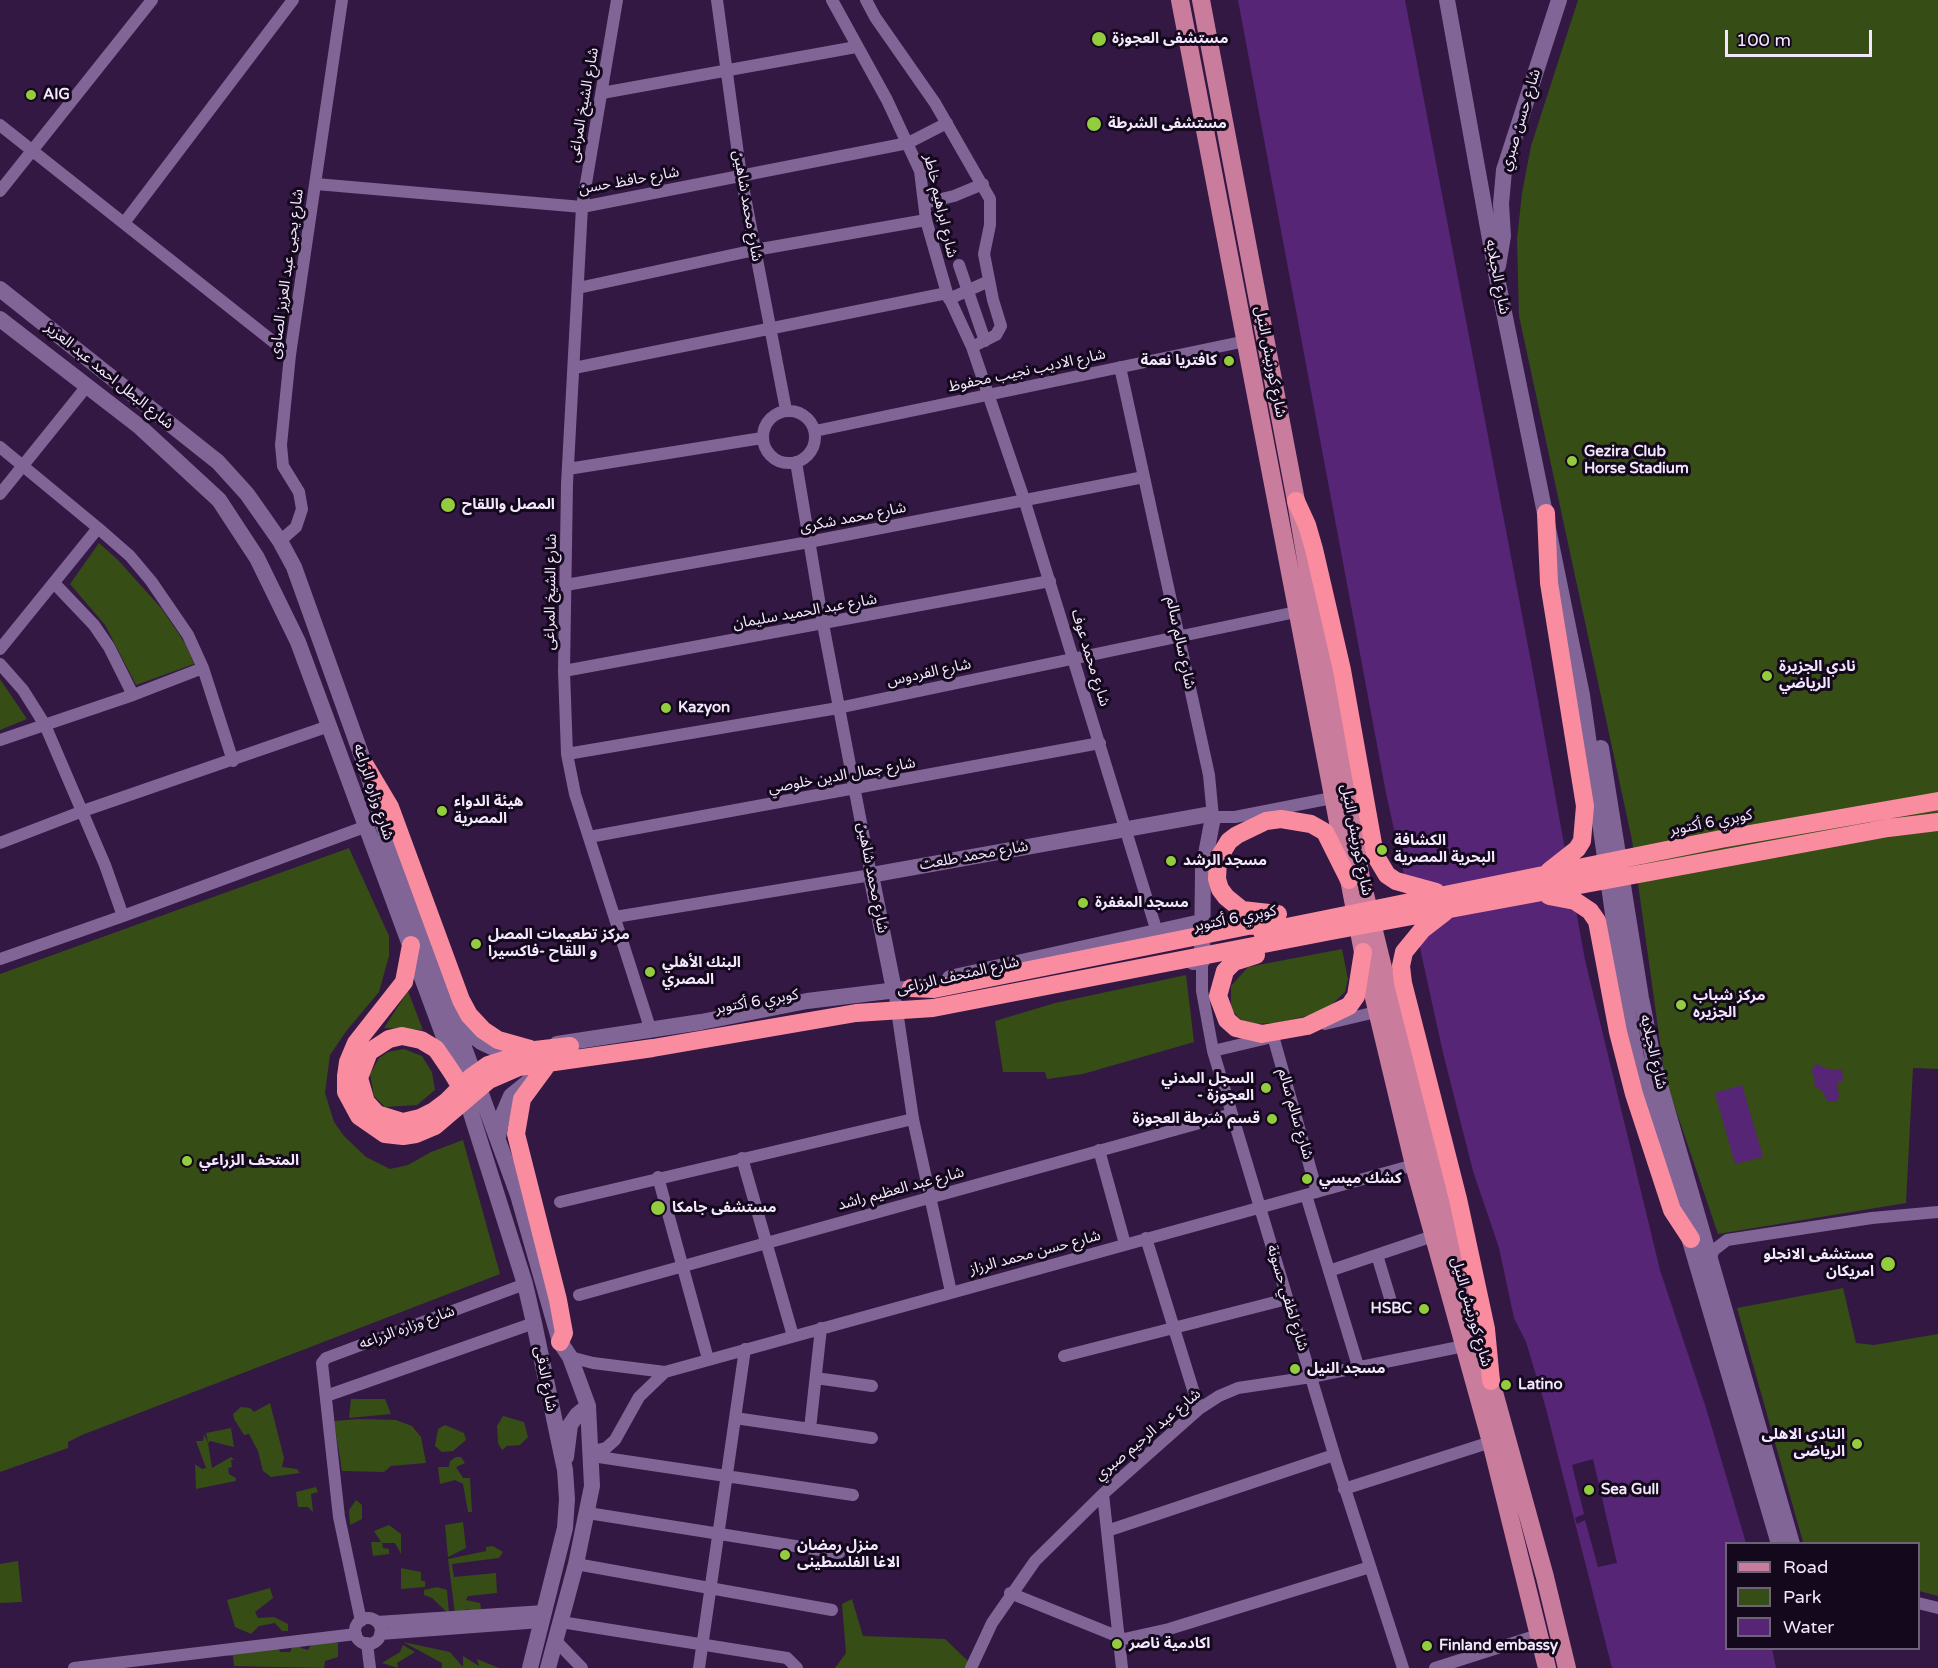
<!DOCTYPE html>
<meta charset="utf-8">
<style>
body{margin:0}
#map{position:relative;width:1938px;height:1668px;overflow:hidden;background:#321843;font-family:"Varela Round",sans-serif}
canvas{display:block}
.legend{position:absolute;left:1725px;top:1542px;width:195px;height:108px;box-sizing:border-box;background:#14091c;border:2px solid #6d6276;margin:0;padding:8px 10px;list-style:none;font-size:18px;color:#f3e7fe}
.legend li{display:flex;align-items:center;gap:12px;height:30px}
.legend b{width:30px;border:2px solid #6d6276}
.scale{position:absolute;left:1725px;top:30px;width:147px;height:27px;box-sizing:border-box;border:3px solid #f3e7fe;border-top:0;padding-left:8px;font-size:18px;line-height:21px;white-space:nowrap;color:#f3e7fe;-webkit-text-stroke:4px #14091c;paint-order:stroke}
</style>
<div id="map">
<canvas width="1938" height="1668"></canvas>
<ul class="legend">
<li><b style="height:8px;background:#c97c9c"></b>Road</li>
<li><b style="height:16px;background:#364d16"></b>Park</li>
<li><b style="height:16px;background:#562576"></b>Water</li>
</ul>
<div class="scale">100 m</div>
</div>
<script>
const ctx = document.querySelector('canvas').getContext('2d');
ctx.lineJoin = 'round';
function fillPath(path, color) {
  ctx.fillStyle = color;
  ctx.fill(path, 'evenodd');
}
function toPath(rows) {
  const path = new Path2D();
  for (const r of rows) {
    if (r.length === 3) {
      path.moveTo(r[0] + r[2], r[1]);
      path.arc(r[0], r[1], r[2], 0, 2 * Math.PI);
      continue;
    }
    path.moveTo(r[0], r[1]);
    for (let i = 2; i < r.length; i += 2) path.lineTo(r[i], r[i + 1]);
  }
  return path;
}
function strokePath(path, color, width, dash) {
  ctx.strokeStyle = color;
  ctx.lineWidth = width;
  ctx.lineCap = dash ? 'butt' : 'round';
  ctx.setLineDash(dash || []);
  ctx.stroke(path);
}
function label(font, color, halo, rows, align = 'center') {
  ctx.font = font + ' "Varela Round","Noto Sans Arabic",sans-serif';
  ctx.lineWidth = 6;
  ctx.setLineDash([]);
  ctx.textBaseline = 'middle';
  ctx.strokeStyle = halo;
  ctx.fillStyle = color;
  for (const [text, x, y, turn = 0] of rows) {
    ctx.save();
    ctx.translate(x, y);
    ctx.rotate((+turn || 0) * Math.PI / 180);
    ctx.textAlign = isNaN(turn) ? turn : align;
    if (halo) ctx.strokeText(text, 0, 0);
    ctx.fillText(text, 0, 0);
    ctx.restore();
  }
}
const green = toPath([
 [1578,0,1938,0,1938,1069,1913,1068,1906,1203,1718,1234,1665,1078,1632,840,1519,316,1517,239,1522,193,1531,146],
 [99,543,118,560,162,609,185,643,194,664,136,685,105,625,70,584],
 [0,679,27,719,0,730],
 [349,848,389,936,389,956,379,992,347,1030,330,1055,325,1093,334,1122,344,1136,366,1157,390,1169,408,1165,431,1152,463,1140,500,1274,82,1435,68,1442,68,1448,0,1472,0,974],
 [1342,949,1348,979,1345,992,1324,1012,1276,1023,1254,1024,1241,1020,1231,1009,1231,986,1248,967],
 [1186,975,1194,1042,1083,1074,1047,1079,1045,1072,1003,1072,995,1021,1055,1003],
 [408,991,423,1030,384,1028],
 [404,1049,422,1056,432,1072,435,1090,417,1105,385,1107,374,1096,370,1074,379,1058,388,1052],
 [1843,1288,1856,1343,1874,1345,1938,1334,1938,1596,1919,1591,1918,1544,1803,1542,1737,1308],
 [351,1399,385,1399,391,1414,349,1418],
 [270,1403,284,1458,282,1467,297,1469,300,1473,271,1477,263,1471,258,1451,249,1434,244,1435,234,1419,233,1414,241,1407,250,1408,254,1412],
 [503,1416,524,1422,528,1437,520,1445,507,1446,502,1450,498,1443,497,1426],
 [358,1419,396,1420,412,1426,421,1437,426,1463,391,1466,384,1472,342,1471,334,1421],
 [445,1425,464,1433,466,1440,453,1451,442,1452,435,1446,438,1429],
 [231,1428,234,1447,210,1441,208,1443,212,1468,231,1457,234,1460,231,1460,232,1467,228,1468,229,1474,236,1478,236,1481,196,1489,195,1464,202,1469,206,1468,196,1441,203,1441,204,1434,208,1443,206,1433],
 [456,1457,461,1457,465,1463,456,1467,463,1478,470,1478,472,1512,468,1512,463,1484,455,1480,440,1484,438,1467,449,1467,450,1461],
 [316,1487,318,1492,311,1494,313,1512,308,1507,298,1507,296,1492],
 [356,1500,362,1505,362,1519,350,1525,349,1510],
 [463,1522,466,1548,448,1557,445,1525],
 [389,1525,401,1534,401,1554,395,1543,382,1543,383,1548,389,1549,389,1554,373,1556,371,1542,381,1542,374,1531],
 [493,1546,503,1552,499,1558,452,1564,454,1577,496,1573,497,1593,468,1596,466,1600,480,1603,481,1609,472,1611,467,1609,459,1615,455,1614,448,1559,486,1551,486,1547],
 [18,1561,22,1602,0,1603,0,1564],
 [401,1568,421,1572,421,1581,425,1581,425,1587,401,1589],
 [437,1587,447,1590,449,1614,432,1598,424,1595,424,1590],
 [270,1588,273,1598,255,1612,258,1618,274,1617,288,1624,288,1631,282,1631,275,1623,259,1626,251,1634,235,1627,227,1600],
 [852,1599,863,1636,945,1639,968,1661,967,1668,835,1668,846,1653,842,1604],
 [328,1641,338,1643,338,1657,325,1661,324,1668,234,1666,233,1656,225,1655,278,1647,280,1652,290,1652,293,1645,301,1644,301,1648,308,1650,312,1643],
 [403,1642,450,1652,463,1667,463,1656,479,1666,477,1659,499,1668,442,1668,442,1663],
 [403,1645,415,1652,397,1663,398,1668,382,1663,400,1652]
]);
const water = toPath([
 [1238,0,1405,0,1532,667,1585,960,1660,1270,1706,1408,1746,1543,1726,1544,1726,1648,1772,1649,1776,1668,1612,1668,1545,1405,1526,1342,1514,1318,1499,1248,1473,1171,1443,1053,1386,793],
 [1816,1064,1828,1069,1842,1069,1843,1081,1837,1082,1839,1097,1836,1102,1828,1102,1822,1091,1814,1085,1815,1078,1811,1071],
 [1742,1085,1763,1157,1735,1164,1715,1093]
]);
const pier = toPath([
 [1593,1459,1617,1563,1598,1567,1585,1520,1577,1524,1575,1518,1584,1514,1572,1465]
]);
const street = toPath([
 [617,0,582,207,567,484,564,671,567,754,575,794,651,1031],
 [717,0,741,176,786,410],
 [832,0,887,100,920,171,926,220,947,293,972,347,1024,499,1157,932],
 [866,0,875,17,935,103,990,199,990,225,984,254,993,300,1001,326,996,335,972,347],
 [602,93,856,47],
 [0,125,290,355],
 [316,184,582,207,908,143,947,123],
 [0,191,152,0],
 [924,203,954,196,983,184],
 [124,223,293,0],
 [959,265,985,341],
 [578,288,755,250,926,220],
 [949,299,989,281],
 [1120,367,1209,775,1213,817,1235,817,1332,798],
 [574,368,947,293],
 [789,437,26],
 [815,431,1246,341],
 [0,447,98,528,130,556,151,581,188,635,203,668,233,761],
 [568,469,762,438],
 [0,494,87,386],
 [280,541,296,527,302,509,299,492,283,466,281,445,290,355,342,0],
 [54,583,94,625,109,647,133,695],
 [566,585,809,542,1144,477],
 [0,649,98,528],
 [0,664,23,690,45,725,105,865,123,916],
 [564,671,1050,581],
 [0,740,133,695,203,668],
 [567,754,838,708,1296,612],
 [589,837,1100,743],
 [0,843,83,811,329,726],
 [615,917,871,875,823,624,796,462],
 [0,959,123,916,367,826],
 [1202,961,1202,991,1213,1051,1337,1464,1403,1668],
 [894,990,913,1119,951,1292],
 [1325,1024,1376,1012],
 [1273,1036,1317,1192],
 [1213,1051,1268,1038],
 [1099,1150,1125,1244],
 [742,1158,793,1336],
 [658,1177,708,1359],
 [1306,1195,1358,1366],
 [560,1202,913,1119],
 [1146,1238,1199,1409],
 [1377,1255,1390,1298],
 [1711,1257,1714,1250,1727,1240,1872,1218,1938,1212],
 [1329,1271,1433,1236],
 [579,1295,1232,1114],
 [1064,1356,1287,1299],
 [570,1357,593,1363,665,1372],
 [816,1378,872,1386],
 [326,1396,534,1323],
 [735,1418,872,1438],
 [810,1429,821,1328],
 [592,1451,606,1448,615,1440,639,1397,665,1372,1414,1165],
 [592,1456,853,1495],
 [1344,1489,1491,1442],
 [1103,1494,1122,1668],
 [588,1513,839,1553],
 [1107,1531,1334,1455],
 [576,1564,832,1610],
 [1010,1593,1124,1639,1169,1629,1370,1567],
 [1918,1603,1938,1608],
 [368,1631,13],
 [361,1621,339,1517,322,1363,326,1358,525,1284],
 [377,1622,544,1611],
 [561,1622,787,1658,797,1668],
 [380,1634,541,1622],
 [556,1641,582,1668],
 [367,1643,370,1668],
 [74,1668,356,1634],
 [699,1668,745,1349],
 [971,1668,992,1623,1035,1561,1103,1494,1199,1409,1219,1396,1238,1388,1311,1377,1464,1346],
 [1435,1668,1538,1635]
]);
const secondary = toPath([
 [1447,0,1497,278,1582,695,1625,999,1636,1057,1779,1544],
 [1498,266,1503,236,1501,204,1504,170,1559,0],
 [0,289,218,462,247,494,280,541,294,567,365,765,386,834,518,1195,560,1342,570,1357,588,1406,592,1486,576,1564,548,1668],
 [0,319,140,427,219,500,257,558,298,642,465,1094,525,1284,534,1323,565,1470,567,1499,565,1528,530,1668],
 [1601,748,1641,998,1655,1068,1792,1544],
 [950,978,1201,922],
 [894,990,871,875,1205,815,1213,817,1203,870,1202,961,1193,962],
 [459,1019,468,1032,481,1042,496,1049,520,1050],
 [557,1044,701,1022,807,1001,905,989],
 [498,1137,502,1117,511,1096,538,1074],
 [566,1457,570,1425,577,1415,588,1406]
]);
const primary = toPath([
 [1180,0,1363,952,1414,1165,1491,1442,1547,1668],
 [1201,0,1296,501,1361,878,1431,1164,1545,1577,1567,1668]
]);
const highway = toPath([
 [1296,501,1307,525,1314,549,1342,670,1375,855,1387,875,1396,881,1436,892],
 [1546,513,1549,583,1585,806,1582,841,1577,849,1549,871],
 [365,765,390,807,461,1000,469,1015,483,1030,498,1040,530,1049],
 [1549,896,1575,901,1590,911,1597,921,1618,1032,1634,1094,1672,1210,1691,1239],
 [1444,913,1422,930,1404,952,1401,966,1403,983,1458,1199,1486,1329,1491,1381],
 [1278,914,1242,910,1226,897,1220,889,1217,879,1218,859,1229,841,1237,835,1266,821,1281,819,1311,824,1325,832,1349,880],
 [1262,932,1721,839,1938,801],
 [411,945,404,982,356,1043,348,1062,346,1076,346,1092,359,1116,385,1134,403,1136,416,1134,435,1126,489,1080,519,1067,653,1048,856,1013,933,1008,1331,931,1888,828,1938,822],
 [1256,955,1234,962,1225,971,1218,996,1227,1020,1236,1028,1262,1034,1307,1026,1349,1006,1356,996,1363,952],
 [911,988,934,989,1248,926,1275,923],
 [550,1061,522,1099,516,1134,558,1300,564,1333,560,1342],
 [465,1094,453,1074,445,1062,436,1049,421,1040,402,1036,389,1039,369,1052,359,1078,366,1102,377,1114,403,1122,420,1118,434,1111,446,1102,471,1077,488,1065,535,1050,570,1046]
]);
const markers = [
 [1099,39,8,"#93cd3e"],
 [31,95,6,"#93cd3e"],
 [1094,124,8,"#93cd3e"],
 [1229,361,6,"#93cd3e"],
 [1572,461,6,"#93cd3e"],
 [448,505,8,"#93cd3e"],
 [1767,676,6,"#93cd3e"],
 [666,708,6,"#93cd3e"],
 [442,811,6,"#93cd3e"],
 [1382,850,6,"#93cd3e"],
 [1171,861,6,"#93cd3e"],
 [1083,903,6,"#93cd3e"],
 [476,944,6,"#93cd3e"],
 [650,972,6,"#93cd3e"],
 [1681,1005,6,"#93cd3e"],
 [1266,1088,6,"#93cd3e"],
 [1272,1119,6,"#93cd3e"],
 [187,1161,6,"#93cd3e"],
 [1307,1179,6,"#93cd3e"],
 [658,1208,8,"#93cd3e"],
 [1888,1264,8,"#93cd3e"],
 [1424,1309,6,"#93cd3e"],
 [1295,1369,6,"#93cd3e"],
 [1506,1385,6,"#93cd3e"],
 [1857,1444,6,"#93cd3e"],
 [1589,1490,6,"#93cd3e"],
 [785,1555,6,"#93cd3e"],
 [1117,1644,6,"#93cd3e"],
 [1427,1646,6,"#93cd3e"]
];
const poiNames = [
 ["مستشفى العجوزة",1112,39],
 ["AIG",43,95],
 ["مستشفى الشرطة",1108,124],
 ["كافتريا نعمة",1217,361,"right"],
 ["Gezira Club",1584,452],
 ["Horse Stadium",1584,469],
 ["المصل واللقاح",462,505],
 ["نادي الجزيرة",1779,667],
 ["الرياضي",1779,684],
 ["Kazyon",678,708],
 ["هيئة الدواء",454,802],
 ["المصرية",454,819],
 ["الكشافة",1394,841],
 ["البحرية المصرية",1394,858],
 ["مسجد الرشد",1183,861],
 ["مسجد المغفرة",1095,903],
 ["مركز تطعيمات المصل",488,935],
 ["و اللقاح -فاكسيرا",488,952],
 ["البنك الأهلي",662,963],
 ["المصري",662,980],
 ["مركز شباب",1693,996],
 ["الجزيره",1693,1013],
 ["السجل المدني",1254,1079,"right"],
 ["- العجوزة",1254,1096,"right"],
 ["قسم شرطة العجوزة",1260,1119,"right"],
 ["المتحف الزراعي",199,1161],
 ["كشك ميسي",1319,1179],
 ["مستشفى جامكا",672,1208],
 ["مستشفى الانجلو",1874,1255,"right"],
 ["امريكان",1874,1272,"right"],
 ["HSBC",1412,1309,"right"],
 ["مسجد النيل",1307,1369],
 ["Latino",1518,1385],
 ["النادى الاهلى",1845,1435,"right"],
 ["الرياضى",1845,1452,"right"],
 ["Sea Gull",1601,1490],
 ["منزل رمضان",797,1546],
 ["الاغا الفلسطينى",797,1563],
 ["اكادمية ناصر",1129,1644],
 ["Finland embassy",1439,1646]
];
const streetNames = [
 ["شارع الشيخ المراغى",584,105,-80],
 ["شارع حسن صبري",1521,120,-73],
 ["شارع حافظ حسن",629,181,-10],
 ["شارع محمد شاهين",747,206,80],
 ["شارع ابراهيم خاطر",940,206,77],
 ["شارع يحيى عبد العزيز الصاوى",287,274,-82],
 ["شارع الجبلايه",1497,277,79],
 ["شارع كورنيش النيل",1270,362,79],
 ["شارع الاديب نجيب محفوظ",1027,371,-12],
 ["شارع البطل احمد عبد العزيز",109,376,39],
 ["شارع محمد شكرى",853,518,-11],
 ["شارع الشيخ المراغى",551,592,-89],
 ["شارع عبد الحميد سليمان",805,612,-10],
 ["شارع سالم سالم",1180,643,78],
 ["شارع محمد عوف",1090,658,73],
 ["شارع الفردوس",929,673,-12],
 ["شارع جمال الدين خلوصي",842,776,-10],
 ["شارع وزاره الزراعه",373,792,72],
 ["كوبري 6 أكتوبر",1711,823,-11],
 ["شارع كورنيش النيل",1356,840,79],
 ["شارع محمد طلعت",974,856,-10],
 ["شارع محمد شاهين",872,878,79],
 ["كوبري 6 أكتوبر",1235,919,-11],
 ["شارع المتحف الزراعى",958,976,-13],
 ["كوبري 6 أكتوبر",757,1002,-10],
 ["شارع الجبلايه",1653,1052,77],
 ["شارع سالم سالم",1295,1114,74],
 ["شارع عبد العظيم راشد",901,1189,-15],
 ["شارع حسن محمد الرزاز",1035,1253,-15],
 ["شارع لطفي حسونة",1287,1298,73],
 ["شارع كورنيش النيل",1471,1312,74],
 ["شارع وزاره الزراعه",407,1328,-20],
 ["شارع الدقى",545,1379,79],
 ["شارع عبد الرحيم صبري",1148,1435,-40]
];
fillPath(green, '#364d16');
fillPath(water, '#562576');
fillPath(pier, '#321843');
strokePath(street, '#806596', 12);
strokePath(secondary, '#806596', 16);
strokePath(primary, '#c97c9c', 18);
strokePath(highway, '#fa8ca0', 18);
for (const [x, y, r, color] of markers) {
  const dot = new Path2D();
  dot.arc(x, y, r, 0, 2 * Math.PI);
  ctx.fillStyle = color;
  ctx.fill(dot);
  strokePath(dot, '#14091c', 2);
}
label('bold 15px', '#f3e7fe', '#14091c', poiNames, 'left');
label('15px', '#f3e7fe', '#14091c', streetNames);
</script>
